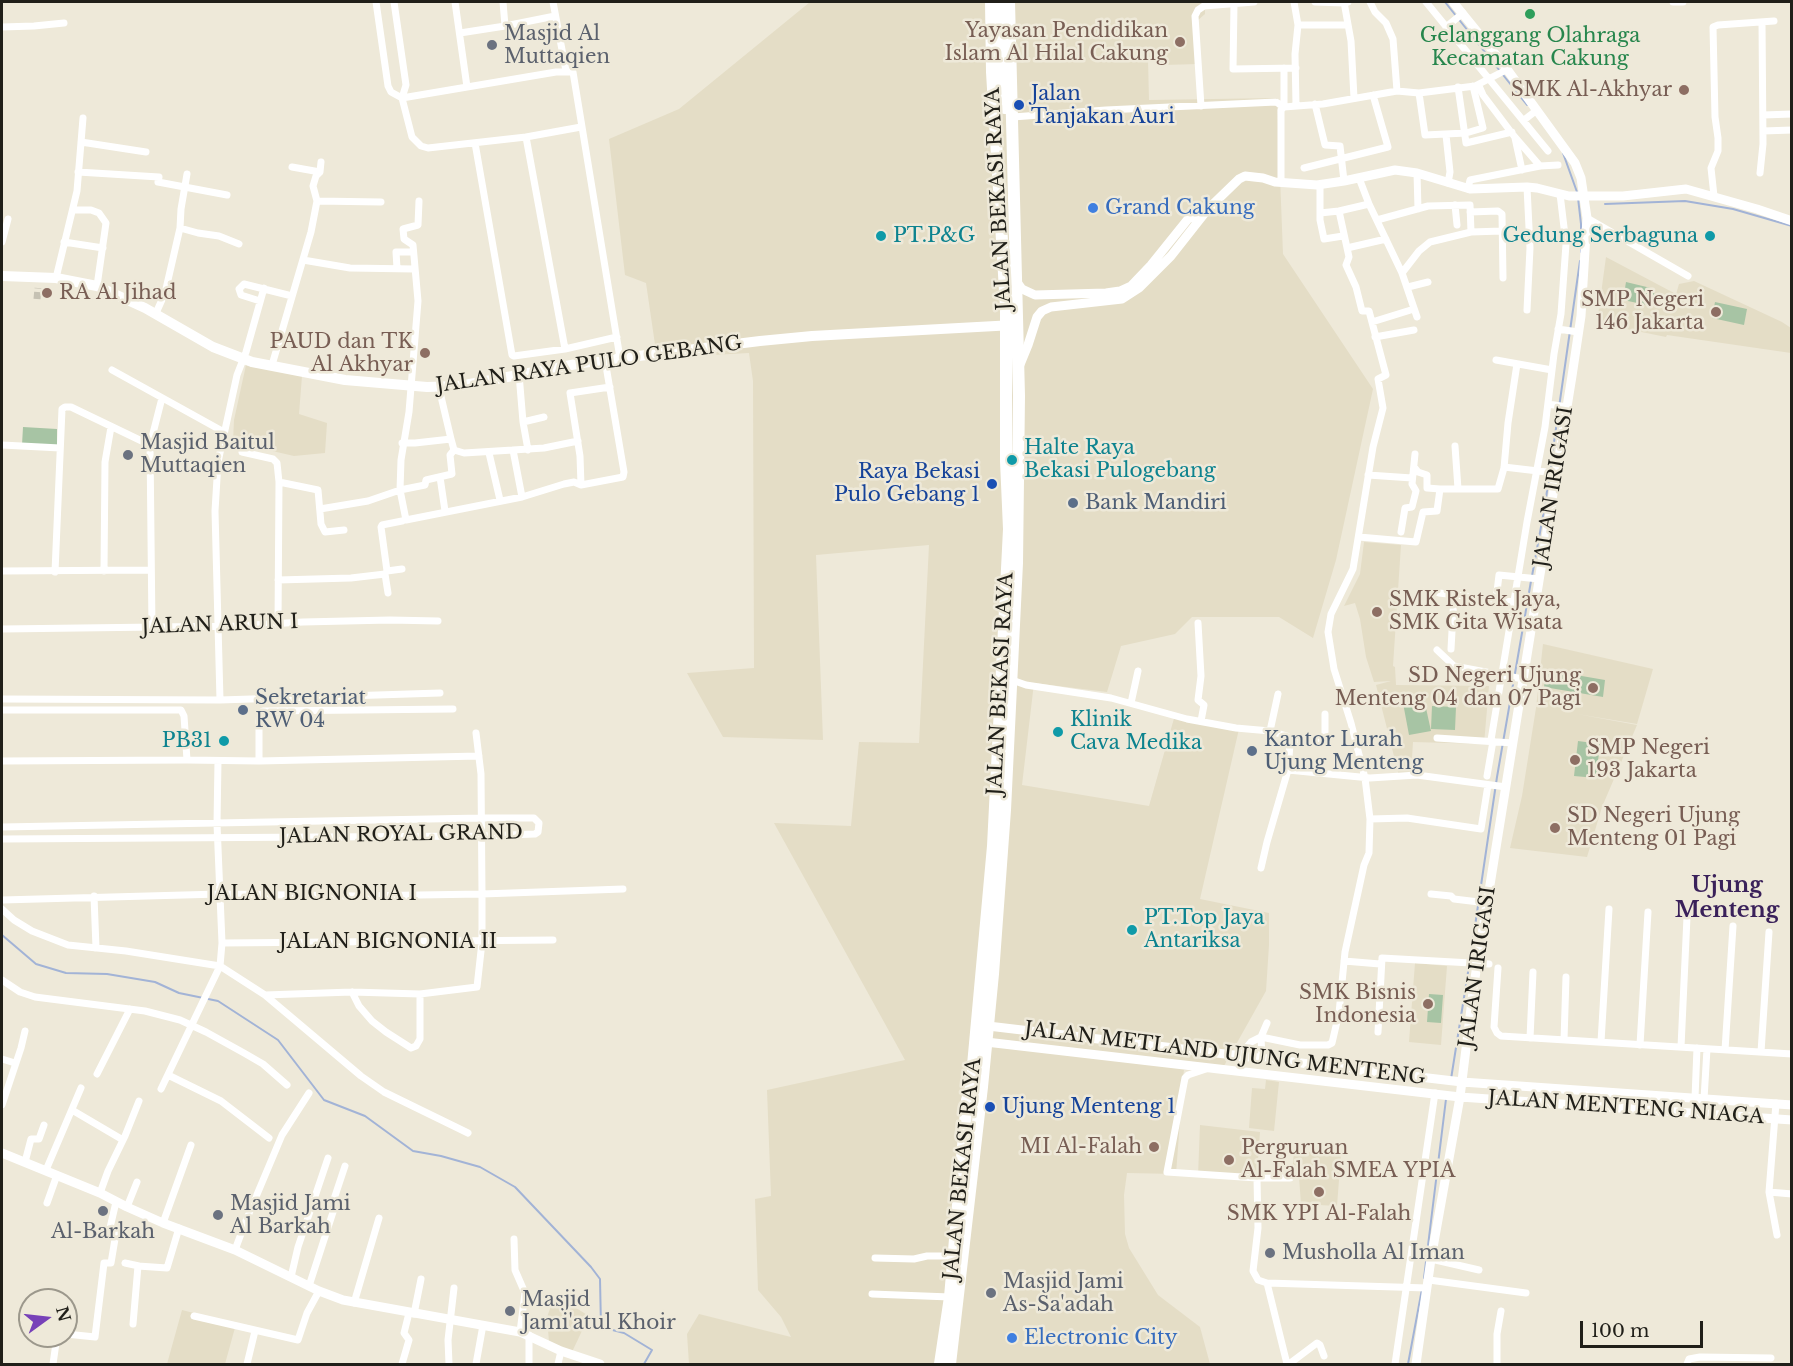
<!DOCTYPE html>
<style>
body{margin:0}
#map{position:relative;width:1793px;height:1366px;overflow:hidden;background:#eee9d9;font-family:"Libre Baskerville",serif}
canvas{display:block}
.frame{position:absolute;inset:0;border:3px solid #201f19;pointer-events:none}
.north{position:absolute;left:18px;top:1288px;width:60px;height:60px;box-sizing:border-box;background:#eee9d9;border:2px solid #9c988c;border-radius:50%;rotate:75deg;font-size:16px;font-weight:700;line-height:24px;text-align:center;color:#201f19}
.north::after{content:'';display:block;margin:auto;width:21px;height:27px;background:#7741b8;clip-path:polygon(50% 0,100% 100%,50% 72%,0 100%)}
.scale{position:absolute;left:1580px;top:1321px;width:123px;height:27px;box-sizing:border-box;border:3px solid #201f19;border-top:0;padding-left:8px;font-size:18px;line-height:21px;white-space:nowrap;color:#201f19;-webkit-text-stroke:4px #eee9d9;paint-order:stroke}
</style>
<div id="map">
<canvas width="1793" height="1366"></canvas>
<div class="frame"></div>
<div class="north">N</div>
<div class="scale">100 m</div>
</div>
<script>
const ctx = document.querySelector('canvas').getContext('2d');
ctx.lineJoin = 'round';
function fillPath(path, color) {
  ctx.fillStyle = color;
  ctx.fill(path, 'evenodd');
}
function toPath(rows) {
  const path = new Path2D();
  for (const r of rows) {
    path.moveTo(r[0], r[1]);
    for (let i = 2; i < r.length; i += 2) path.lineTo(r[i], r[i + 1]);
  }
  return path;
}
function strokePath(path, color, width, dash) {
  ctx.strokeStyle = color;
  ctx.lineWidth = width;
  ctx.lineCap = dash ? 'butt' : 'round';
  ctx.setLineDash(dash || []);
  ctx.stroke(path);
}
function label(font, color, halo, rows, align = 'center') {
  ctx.font = font + ' "Libre Baskerville",serif';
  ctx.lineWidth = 5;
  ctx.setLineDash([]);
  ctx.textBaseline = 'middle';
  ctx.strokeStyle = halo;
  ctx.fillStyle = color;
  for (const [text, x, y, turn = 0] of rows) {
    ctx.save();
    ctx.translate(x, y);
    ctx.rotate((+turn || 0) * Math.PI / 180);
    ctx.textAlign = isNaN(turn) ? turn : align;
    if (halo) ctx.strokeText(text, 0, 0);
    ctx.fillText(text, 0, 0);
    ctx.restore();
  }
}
const built = toPath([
 [810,2,1240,2,1205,4,1205,14,1197,21,1199,64,1163,65,1163,58,1148,59,1149,100,1277,98,1283,254,1373,389,1336,560,1313,638,1279,617,1192,617,1175,634,1121,646,1107,692,1034,683,1022,785,1149,806,1175,715,1239,729,1200,899,1269,913,1269,945,1266,991,1220,1073,1184,1070,1177,1120,1180,1121,1176,1174,1127,1173,1124,1195,1125,1234,1129,1248,1158,1295,1200,1327,1210,1364,689,1364,687,1334,699,1314,791,1337,781,1317,758,1290,755,1199,771,1196,767,1090,905,1060,774,823,851,826,859,742,919,743,929,545,816,555,823,740,723,737,687,673,754,668,753,381,749,353,657,358,646,283,625,275,609,139,679,109],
 [1606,257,1674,293,1672,308,1679,284,1694,281,1782,322,1791,328,1791,353,1667,335,1666,337,1597,323],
 [246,365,302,376,299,414,327,423,325,453,294,456,233,442,234,420],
 [1364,542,1401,545,1393,666,1395,667,1396,685,1489,686,1484,744,1413,742,1411,774,1399,776,1376,685,1391,681,1374,682,1366,657,1360,619,1355,603,1344,606,1360,574],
 [1543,644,1653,669,1637,724,1577,714,1637,725,1602,807,1587,857,1510,848,1522,796,1536,708],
 [1415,963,1447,966,1441,1045,1409,1042],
 [1266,1080,1279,1082,1274,1131,1249,1128,1252,1088,1265,1089],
 [1200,1125,1260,1132,1257,1177,1198,1176],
 [1294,1151,1341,1154,1337,1206,1301,1204,1299,1177,1292,1176],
 [555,1295,589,1316,572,1352,549,1342,547,1317],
 [182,1310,236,1324,225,1364,167,1364]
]);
const green = toPath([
 [1626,282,1655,289,1652,306,1623,300],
 [1715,302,1747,309,1744,325,1712,318],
 [23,427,57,429,57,446,22,445],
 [1547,670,1605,680,1603,697,1544,687],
 [1424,699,1431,731,1409,735,1403,703],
 [1432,706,1456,707,1455,730,1431,729],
 [1578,741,1600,744,1596,778,1574,776],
 [1429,994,1443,995,1441,1023,1427,1022]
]);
const stream = toPath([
 [1445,2,1527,105],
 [1563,153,1577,192],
 [1578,198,1581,224,1581,252],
 [1605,204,1685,201,1733,209,1792,226],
 [1532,576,1545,505,1580,261],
 [2,935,36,964,66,973,107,974,155,982,179,993,218,1001,278,1040,324,1100,365,1116,413,1151,441,1156,480,1167,515,1187,591,1267,600,1279,601,1327,624,1333,652,1350,644,1364],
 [1470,960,1497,777,1531,581],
 [1451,1079,1469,966],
 [1424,1278,1446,1099],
 [1408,1364,1422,1289]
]);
const streetTunnel = toPath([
 [37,299,38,288]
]);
const street = toPath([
 [376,2,388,86,391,92,402,98],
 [394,2,406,85,402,98],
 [455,2,467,87],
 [503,2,505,26,555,16],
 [553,2,566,71],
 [1294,2,1298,25,1295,54,1296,105],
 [1315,2,1344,3,1348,2],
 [1344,2,1351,41,1354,98],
 [1370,2,1375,12,1386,23,1393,39,1397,91],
 [1426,2,1548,151],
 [1673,2,1683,2],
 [1234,4,1233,69,1296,68],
 [1298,25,1348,25],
 [2,27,34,26,64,23],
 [1446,27,1463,13],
 [460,33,505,26],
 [1479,86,1483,95,1514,136,1540,166],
 [1458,87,1466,143,1512,132],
 [1419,93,1425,135,1466,133,1483,128,1473,86],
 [402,98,556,72,573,72,620,358],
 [402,98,412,137,421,146,428,148,526,137,581,127],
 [1315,104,1325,145,1340,146,1344,181],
 [1201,106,1195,16,1198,10,1204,6,1254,2],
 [1284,107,1323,104,1397,91,1419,93,1475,86,1508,69],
 [1763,115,1792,114],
 [1013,117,1106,110,1276,102,1284,107],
 [1524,120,1537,110],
 [1763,131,1792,130],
 [1446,135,1450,172,1448,183],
 [526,137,565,349],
 [1515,138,1522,170],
 [81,142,146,152],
 [475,143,512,355,514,356,565,349,617,337],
 [292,167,320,172],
 [1304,168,1388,147,1373,95],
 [78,172,159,177,158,182,227,195],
 [1417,173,1418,209],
 [1760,173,1763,144,1762,22],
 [1359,178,1369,204,1402,273,1417,317],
 [1281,182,1281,110,1284,107,1284,68],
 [1320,185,1320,220,1324,239,1343,236],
 [1527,187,1530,248,1527,310],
 [1468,189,1470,180,1540,166,1558,165],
 [1714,196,1711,168,1718,151,1718,138,1715,117,1713,27,1718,25,1774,21],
 [317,201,381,202],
 [419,201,418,225,403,229,404,239,413,245,418,301,409,412,401,460,400,490,406,520,522,497,564,484,574,482,581,485,623,477,624,472,605,360],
 [1455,205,1457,225],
 [73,210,91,210,99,213,106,223,97,286],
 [1339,211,1369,204],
 [1470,212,1498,211,1502,214,1503,278],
 [1587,218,1688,276],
 [1377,220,1428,206,1470,205,1471,232],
 [180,228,198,233,219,236,239,244],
 [2,242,8,219],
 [64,242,103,248],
 [1347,248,1386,239],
 [303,260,350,268,414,269],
 [397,268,396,252,413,252],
 [1402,273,1419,251,1430,242,1471,232,1502,231],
 [56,278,77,191,83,118],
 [1408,287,1428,282],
 [260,301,241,295,239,289,244,284,292,296],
 [156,313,165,293,180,228,181,209,187,174],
 [1372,322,1414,309],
 [1558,329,1578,332],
 [1375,337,1414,330],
 [1496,360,1552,370],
 [272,365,311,232,317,201,313,186,316,176,320,172,321,162],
 [112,370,224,432],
 [519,374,523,422,528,450],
 [439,388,451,439],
 [1548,404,1567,407],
 [523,422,544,417],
 [2,445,60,448],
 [1455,446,1458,489],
 [454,450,464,453,513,450],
 [242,452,273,459,277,463,279,482,278,624],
 [489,453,500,500],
 [1414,467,1418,472,1427,475,1427,488,1440,489],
 [1504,467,1555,473],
 [1368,475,1412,478],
 [440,477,445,511],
 [279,482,318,490,321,524,325,532,344,530],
 [581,485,580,456,570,393,610,387],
 [522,497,513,450,544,448,578,441],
 [320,509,368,501,400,490,425,485,426,480,452,474,450,455,454,450,451,439,415,443,402,443],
 [1401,532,1405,508,1412,507,1416,491,1412,484,1415,454],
 [1359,537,1416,542,1423,512,1437,511,1440,489,1498,489,1504,468,1508,423,1517,364],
 [2,571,150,570],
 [104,571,105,462,111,427],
 [387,571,381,527,382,525,402,521],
 [55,572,62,409,65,407,71,407,150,445],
 [385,574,388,593],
 [278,580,351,578,385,574,387,571,402,569],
 [1439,593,1514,602],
 [1496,600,1499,575,1539,579],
 [1198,623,1201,676,1198,700,1204,705,1201,721],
 [2,629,235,626,303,622,390,620,438,621],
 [152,629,150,445,162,398],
 [1451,649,1454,595],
 [1437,650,1454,666,1523,679],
 [1012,680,1026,685,1111,698,1187,719,1236,728,1270,731,1287,736,1290,744,1288,770,1267,842,1261,868],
 [2,699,220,700,440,693],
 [220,700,215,511,218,462,237,375,246,352,264,288],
 [1131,703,1138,671],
 [2,710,181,710,184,716,187,760],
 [1270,731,1278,694],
 [1437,738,1513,743],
 [1289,740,1325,738,1325,714],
 [1491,740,1527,522,1545,427,1554,354,1561,314,1566,244,1560,194],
 [2,761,187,760,259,761,479,756],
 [259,761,259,721,260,713,263,711,453,709],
 [1288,770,1370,778,1417,775,1506,787],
 [1487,776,1493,741],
 [1370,819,1407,818,1481,829,1488,785],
 [2,827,482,818,534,818,539,823,538,832,535,834,482,836,2,839],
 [1431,894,1451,896,1454,899,1487,903],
 [94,896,96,948],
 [2,900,220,894,356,896,482,894,623,889],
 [2,909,14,920,32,931,68,945,126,951,220,966,265,995,361,1076,384,1092,468,1133],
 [222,943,553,940],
 [1344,961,1380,964],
 [1498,968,1494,1027,1497,1033,1501,1036,1792,1054],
 [2,980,20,992,35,997,145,1011,180,1020,206,1032,244,1053,263,1064,287,1085],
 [352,992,359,1006,372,1021,386,1032,411,1048,416,1046,420,1039,420,994],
 [265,995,352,992,420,994,477,987,482,942,482,894,481,774,476,733],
 [1378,1032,1382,958,1489,964],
 [1530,1038,1533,972],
 [1564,1040,1566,977],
 [1601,1042,1609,909],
 [1640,1045,1648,912],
 [1681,1047,1687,917],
 [1725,1050,1733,926],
 [1761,1052,1769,932],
 [2,1059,15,1063],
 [1262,1059,1261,1037,1300,1045,1328,1045,1332,1043,1339,1013,1345,952,1364,865,1369,853,1370,819,1365,778,1351,723,1334,669,1328,632,1331,614,1353,569,1373,447,1383,408,1378,379,1386,375,1369,311,1362,311,1356,287,1346,265,1349,257,1339,211,1320,213],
 [1206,1069,1188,1075,1185,1078,1167,1172,1257,1178,1290,1178],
 [1239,1070,1239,1056,1251,1042,1261,1037,1267,1023],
 [97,1074,130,1009],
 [168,1075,221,1101,269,1138],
 [161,1089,220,966,222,943,217,824,218,761],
 [1695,1098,1697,1048],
 [1704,1099,1707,1049],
 [1776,1103,1769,1192,1777,1235],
 [2,1105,21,1048,25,1031],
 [72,1110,123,1140],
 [25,1162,31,1139,39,1139,44,1125],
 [46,1170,81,1088],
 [1257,1178,1258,1228,1253,1271,1258,1280,1267,1283,1427,1288],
 [1769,1192,1792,1194],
 [100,1193,108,1171,125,1136,139,1101],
 [47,1203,57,1175],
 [127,1207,137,1182],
 [163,1223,191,1145],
 [514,1239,515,1270,525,1293,520,1332],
 [235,1250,245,1223,282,1135,309,1093],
 [875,1258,914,1259,927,1256,954,1256],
 [1431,1259,1479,1270],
 [125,1263,139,1266],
 [291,1277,298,1247,328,1158],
 [1429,1280,1526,1293],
 [1267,1283,1287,1364],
 [309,1286,334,1209,333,1202,345,1166],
 [872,1294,950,1297],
 [354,1303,379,1218],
 [414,1314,421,1279],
 [194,1316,298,1340,307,1313,319,1291],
 [133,1324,138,1266,167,1268,179,1228],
 [66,1334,95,1337,104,1263,111,1263,116,1233,109,1232,116,1202],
 [529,1335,529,1364],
 [53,1364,57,1336],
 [247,1364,255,1331],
 [402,1364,409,1340,404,1333,409,1313],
 [449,1364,448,1340,454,1288],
 [476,1364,483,1325],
 [558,1364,561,1351],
 [1289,1364,1317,1343,1320,1345,1324,1356],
 [1395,1364,1435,1093],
 [1497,1364,1497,1334,1501,1311],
 [1687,1364,1689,1359,1700,1357,1771,1358]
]);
const secondary = toPath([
 [1017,282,1022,289,1035,295,1106,293,1120,291,1131,286,1151,265,1188,219,1207,210],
 [1019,367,1028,345,1037,317,1042,311,1051,307,1122,299,1139,288,1171,256,1208,209,1239,179,1245,176,1263,178,1275,182,1317,185,1344,181,1395,170,1417,173,1470,189,1527,187,1537,188,1569,196,1623,196,1686,189,1757,209,1792,221],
 [988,1026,1462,1082,1792,1105],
 [986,1042,1460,1097,1792,1120],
 [2,1153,100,1193,127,1207,163,1223,235,1250,319,1291,343,1300,520,1332,561,1351,600,1364],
 [1416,1364,1431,1259,1460,1097,1474,984,1572,376,1581,316,1587,218,1581,178,1575,163,1501,61,1453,2]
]);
const primary = toPath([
 [2,276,56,278,97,286,145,308,213,347,252,362,345,380,427,387,459,386,582,363,760,341,812,336,1014,325]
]);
const highway = toPath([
 [1001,2,1005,108],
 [940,1364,950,1297,967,1100,971,1087,986,923,993,846,1009,529,1006,461,1006,308,992,72,991,2],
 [950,1364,982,1087,993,974,1005,810,1017,563,1019,396,1009,2]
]);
const markers = [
 [1530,14,6,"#2e9e5b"],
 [1180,42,6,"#8d6e63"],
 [492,45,6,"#6b7280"],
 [1684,90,6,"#8d6e63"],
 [1019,105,6,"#1a4fb4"],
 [1093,208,6,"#3f7fe0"],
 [881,236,6,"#0f9aa8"],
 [1710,236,6,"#0f9aa8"],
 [47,293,6,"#8d6e63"],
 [1716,312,6,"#8d6e63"],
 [425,353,6,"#8d6e63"],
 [128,455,6,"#6b7280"],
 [1012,460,6,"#0f9aa8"],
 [992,484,6,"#1a4fb4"],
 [1073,503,6,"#5c6f8a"],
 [1377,612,6,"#8d6e63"],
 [1593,688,6,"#8d6e63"],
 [243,710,6,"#5c6f8a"],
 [1058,732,6,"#0f9aa8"],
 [224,741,6,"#0f9aa8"],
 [1252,751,6,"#5c6f8a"],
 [1575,760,6,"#8d6e63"],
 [1555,828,6,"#8d6e63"],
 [1132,930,6,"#0f9aa8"],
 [1428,1004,6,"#8d6e63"],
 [990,1107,6,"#1a4fb4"],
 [1154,1147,6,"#8d6e63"],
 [1229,1160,6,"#8d6e63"],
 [1319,1192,6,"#8d6e63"],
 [103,1211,6,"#6b7280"],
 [218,1215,6,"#6b7280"],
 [1270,1253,6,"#6b7280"],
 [991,1293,6,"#6b7280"],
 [510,1311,6,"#6b7280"],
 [1012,1338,6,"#3f7fe0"]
];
const educationNames = [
 ["Yayasan Pendidikan",1168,31],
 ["Islam Al Hilal Cakung",1168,54],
 ["SMK Al-Akhyar",1672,90],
 ["RA Al Jihad",59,293,"left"],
 ["SMP Negeri",1704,300],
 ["146 Jakarta",1704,323],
 ["PAUD dan TK",413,342],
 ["Al Akhyar",413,365],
 ["SMK Ristek Jaya,",1389,600,"left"],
 ["SMK Gita Wisata",1389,623,"left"],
 ["SD Negeri Ujung",1581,676],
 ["Menteng 04 dan 07 Pagi",1581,699],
 ["SMP Negeri",1587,748,"left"],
 ["193 Jakarta",1587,771,"left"],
 ["SD Negeri Ujung",1567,816,"left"],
 ["Menteng 01 Pagi",1567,839,"left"],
 ["SMK Bisnis",1416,993],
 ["Indonesia",1416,1016],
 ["MI Al-Falah",1142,1147],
 ["Perguruan",1241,1148,"left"],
 ["Al-Falah SMEA YPIA",1241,1171,"left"],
 ["SMK YPI Al-Falah",1319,1214,"center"]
];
const worshipNames = [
 ["Masjid Al",504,34],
 ["Muttaqien",504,57],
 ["Masjid Baitul",140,443],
 ["Muttaqien",140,466],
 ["Masjid Jami",230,1204],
 ["Al Barkah",230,1227],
 ["Al-Barkah",103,1232,"center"],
 ["Musholla Al Iman",1282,1253],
 ["Masjid Jami",1003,1282],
 ["As-Sa'adah",1003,1305],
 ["Masjid",522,1300],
 ["Jami'atul Khoir",522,1323]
];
const leisureNames = [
 ["Gelanggang Olahraga",1530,36],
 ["Kecamatan Cakung",1530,59]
];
const transitNames = [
 ["Jalan",1031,94],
 ["Tanjakan Auri",1031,117],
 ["Raya Bekasi",980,472,"right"],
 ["Pulo Gebang 1",980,495,"right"],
 ["Ujung Menteng 1",1002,1107]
];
const streetNames = [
 ["JALAN BEKASI RAYA",999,199,-93],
 ["JALAN RAYA PULO GEBANG",589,365,-8],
 ["JALAN IRIGASI",1554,487,-81],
 ["JALAN ARUN I",220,625,-2],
 ["JALAN BEKASI RAYA",1001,684,-87],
 ["JALAN ROYAL GRAND",401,835,-1],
 ["JALAN BIGNONIA I",312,894],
 ["JALAN BIGNONIA II",388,942],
 ["JALAN IRIGASI",1478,967,-82],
 ["JALAN METLAND UJUNG MENTENG",1225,1054,7],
 ["JALAN MENTENG NIAGA",1626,1108,4],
 ["JALAN BEKASI RAYA",963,1169,-84]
];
const shopNames = [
 ["Grand Cakung",1105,208],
 ["Electronic City",1024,1338]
];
const cultureNames = [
 ["PT.P&G",893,236],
 ["Gedung Serbaguna",1698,236,"right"],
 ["Halte Raya",1024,448],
 ["Bekasi Pulogebang",1024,471],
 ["Klinik",1070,720],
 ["Cava Medika",1070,743],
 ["PB31",212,741,"right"],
 ["PT.Top Jaya",1144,918],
 ["Antariksa",1144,941]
];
const serviceNames = [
 ["Bank Mandiri",1085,503],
 ["Sekretariat",255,698],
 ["RW 04",255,721],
 ["Kantor Lurah",1264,740],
 ["Ujung Menteng",1264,763]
];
const quarterNames = [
 ["Ujung",1727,886],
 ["Menteng",1727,911]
];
fillPath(built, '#e4ddc6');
fillPath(green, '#a7c4a4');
strokePath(stream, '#a2b3d6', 2);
strokePath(streetTunnel, '#c5c1b3', 7, [7, 3.5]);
strokePath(street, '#fff', 7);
strokePath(secondary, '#fff', 9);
strokePath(primary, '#fff', 10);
strokePath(highway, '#fff', 12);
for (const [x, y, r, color] of markers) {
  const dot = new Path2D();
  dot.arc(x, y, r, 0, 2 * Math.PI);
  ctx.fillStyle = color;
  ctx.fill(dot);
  strokePath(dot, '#eee9d9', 2);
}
label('20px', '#785e54', '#eee9d9', educationNames, 'right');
label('20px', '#5b616d', '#eee9d9', worshipNames, 'left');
label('20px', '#27864d', '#eee9d9', leisureNames);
label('20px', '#164399', '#eee9d9', transitNames, 'left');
label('20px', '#201f19', '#eee9d9', streetNames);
label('20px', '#366cbe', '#eee9d9', shopNames, 'left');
label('20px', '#0d838f', '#eee9d9', cultureNames, 'left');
label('20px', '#4e5e75', '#eee9d9', serviceNames, 'left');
label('bold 22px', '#3a215a', '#eee9d9', quarterNames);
</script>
